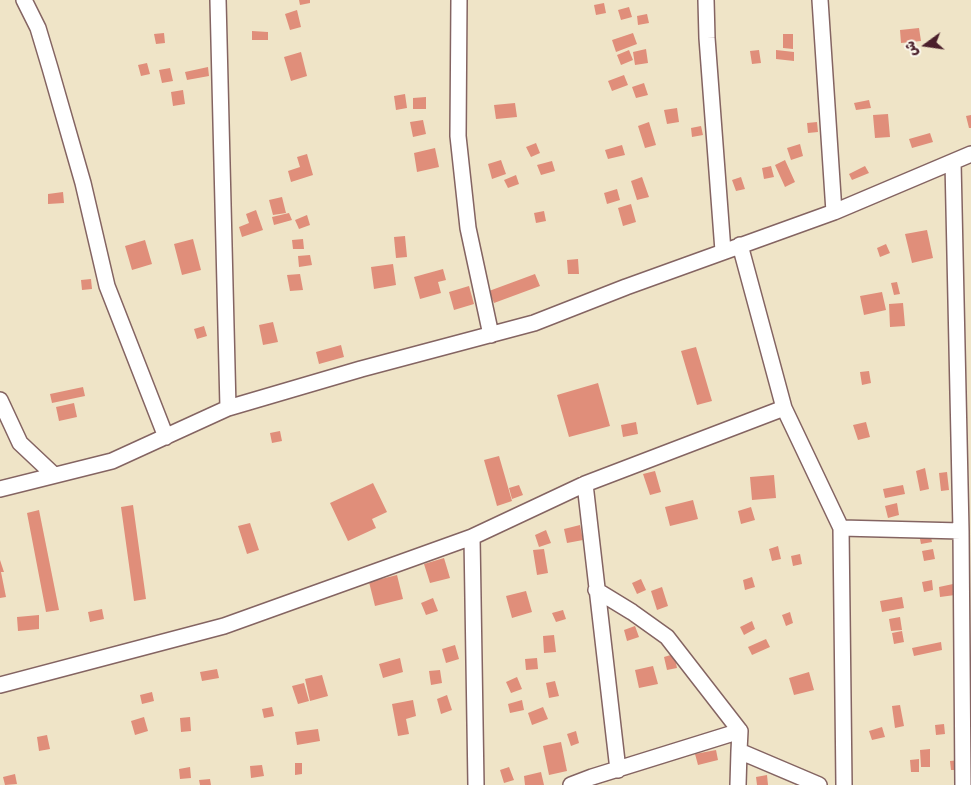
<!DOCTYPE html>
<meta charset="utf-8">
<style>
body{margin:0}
#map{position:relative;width:971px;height:785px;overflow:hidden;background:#efe4c7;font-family:"Architects Daughter","Playpen Sans Arabic",sans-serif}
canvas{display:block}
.north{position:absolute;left:901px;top:20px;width:50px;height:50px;-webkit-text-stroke:4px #fbf7ec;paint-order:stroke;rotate:256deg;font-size:14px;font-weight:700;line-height:20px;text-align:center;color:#4a1f2b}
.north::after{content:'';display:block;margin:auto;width:18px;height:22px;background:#4a1f2b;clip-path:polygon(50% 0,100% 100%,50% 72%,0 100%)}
</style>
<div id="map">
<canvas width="971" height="785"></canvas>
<div class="north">ش</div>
</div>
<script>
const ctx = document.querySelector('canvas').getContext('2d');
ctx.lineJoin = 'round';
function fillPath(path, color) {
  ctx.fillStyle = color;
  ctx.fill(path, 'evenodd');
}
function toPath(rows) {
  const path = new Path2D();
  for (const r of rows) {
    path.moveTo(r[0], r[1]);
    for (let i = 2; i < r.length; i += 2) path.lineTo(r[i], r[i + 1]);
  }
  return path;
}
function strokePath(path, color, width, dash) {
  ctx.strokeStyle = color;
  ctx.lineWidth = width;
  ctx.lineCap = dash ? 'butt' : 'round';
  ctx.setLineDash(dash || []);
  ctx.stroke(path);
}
const building = toPath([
 [299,0,310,0,310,3,300,5],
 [604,3,606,13,596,15,594,5],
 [629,7,632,17,621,20,618,10],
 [297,10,301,27,290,30,285,14],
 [647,14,649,23,638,25,637,16],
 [919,28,921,41,901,43,900,30],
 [252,31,268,32,268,40,252,40],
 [164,33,165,43,156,44,154,34],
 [633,33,637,44,616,52,612,40],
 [783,34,793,34,793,49,783,48],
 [646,49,648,63,635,65,633,52],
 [629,50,633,60,621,65,617,55],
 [759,50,761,63,752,64,750,51],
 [776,50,794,52,794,61,776,59],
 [301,52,307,76,291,81,284,57],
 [147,63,150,74,141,76,138,65],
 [208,67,209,76,187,80,185,72],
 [170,68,173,81,162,83,159,70],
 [624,75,628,85,612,91,608,81],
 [644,83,648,95,636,98,632,87],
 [183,90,185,104,173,106,171,92],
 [405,94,407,108,396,110,394,96],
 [426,97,426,109,413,109,413,98],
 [869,100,871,108,856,110,854,103],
 [515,103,517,117,496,119,494,105],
 [677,108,679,122,667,124,664,110],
 [888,114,890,137,875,138,873,115],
 [971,115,971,128,969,128,966,116],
 [423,120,426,134,413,137,410,122],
 [649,122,656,145,645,148,638,126],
 [817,122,818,132,808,133,807,123],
 [701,126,703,135,692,137,691,128],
 [930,133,933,142,912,148,909,139],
 [536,143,540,153,531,157,526,147],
 [800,144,803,156,791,160,787,148],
 [622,145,625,155,608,159,605,150],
 [435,148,439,167,417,172,414,153],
 [307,154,313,175,291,182,288,171,300,167,297,157],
 [501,160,506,174,492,179,488,164],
 [785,160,795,182,785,187,775,165],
 [552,161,555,171,541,175,537,165],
 [771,166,774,177,764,179,762,168],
 [865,166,869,173,852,180,849,174],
 [516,175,519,184,508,188,504,180],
 [642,177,649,197,637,200,631,181],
 [741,177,745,189,736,191,732,180],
 [617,189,620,200,607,204,604,193],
 [63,192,64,203,48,204,48,194],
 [282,197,286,213,273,215,269,200],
 [631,204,636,222,623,226,618,208],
 [256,210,263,230,242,237,239,227,249,223,246,214],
 [544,211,546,221,536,223,534,213],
 [289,213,292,220,274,225,272,217],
 [307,215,310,225,299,229,295,220],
 [927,230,933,258,912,263,905,234],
 [405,236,407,257,396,258,394,237],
 [193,239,201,270,182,275,174,244],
 [303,239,304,249,293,249,292,240],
 [145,240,152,264,132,270,125,246],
 [886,244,890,253,880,257,877,248],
 [310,255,312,265,299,267,298,256],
 [578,259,579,274,568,274,567,260],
 [393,264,396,285,374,289,371,267],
 [443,269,446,280,438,282,441,293,420,299,414,277],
 [300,274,303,290,290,291,287,275],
 [535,274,540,286,494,303,489,291],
 [91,279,92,289,82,290,81,280],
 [897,282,900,294,894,295,891,283],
 [469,286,474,304,454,310,449,292],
 [882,292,886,310,864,315,860,296],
 [903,303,905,326,890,327,889,304],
 [273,322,278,342,263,345,259,325],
 [204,326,207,336,197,339,194,329],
 [341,345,344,357,319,364,316,352],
 [696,347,712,401,697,405,681,351],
 [869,371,871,383,862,385,860,372],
 [598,383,610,426,569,437,557,395],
 [83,387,85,396,52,403,50,394],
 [74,403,77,417,59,421,56,407],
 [636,422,638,434,623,437,621,425],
 [866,422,870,437,858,440,853,425],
 [280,431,282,441,272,443,270,433],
 [499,456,512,501,497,506,484,460],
 [925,468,929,489,920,491,916,471],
 [655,471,661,492,650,495,643,474],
 [947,472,949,490,941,491,939,473],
 [774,475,776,498,752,500,750,477],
 [373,483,387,512,372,519,376,528,348,541,330,503],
 [519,485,523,495,512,499,509,488],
 [903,485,905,494,885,498,883,489],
 [693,500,698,519,670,526,665,507],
 [897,503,899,515,888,518,885,506],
 [133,505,146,599,134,601,121,507],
 [751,507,755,520,741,524,738,511],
 [39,510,59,610,46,612,27,513],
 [250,523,259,550,247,554,238,526],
 [580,525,583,540,567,543,564,529],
 [546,530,551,543,539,547,535,535],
 [930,532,932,542,921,544,919,534],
 [778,546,781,559,772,561,769,549],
 [544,549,548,573,537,575,533,550],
 [933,549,935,559,924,561,922,551],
 [800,554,802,564,793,566,791,556],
 [444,558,450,578,430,583,424,564],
 [0,560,4,572,1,572,6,597,0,598],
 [397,575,403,599,375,606,369,582],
 [752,577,755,587,745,590,743,580],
 [641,579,646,590,637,594,632,583],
 [932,580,933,590,924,592,922,582],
 [953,584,955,595,940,597,939,587],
 [662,587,668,606,657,610,651,591],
 [526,591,532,612,512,618,506,596],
 [902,597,904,608,882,612,880,601],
 [433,598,438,611,426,615,421,603],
 [102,609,104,619,90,622,88,612],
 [563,610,566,619,556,622,552,613],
 [790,612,793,623,786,626,782,615],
 [39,615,39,629,18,631,17,617],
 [900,617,902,630,891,631,889,619],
 [752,621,755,629,744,635,740,627],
 [635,626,639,637,627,641,624,630],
 [902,631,904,642,894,644,892,633],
 [554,635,556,652,544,653,543,636],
 [766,639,770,647,752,655,748,647],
 [941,642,942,650,914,656,912,648],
 [455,645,459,659,446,663,442,649],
 [674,654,677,668,667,670,664,657],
 [400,658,403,672,383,678,379,664],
 [537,658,538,669,526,670,525,659],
 [653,666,658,684,639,688,635,670],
 [217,669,219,678,202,681,200,672],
 [440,670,442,683,431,685,429,671],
 [809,672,814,690,794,695,789,678],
 [322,675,328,696,310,701,305,679],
 [517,677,522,689,511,693,506,682],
 [555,681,559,696,549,698,546,683],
 [304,683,309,701,298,704,292,686],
 [152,692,154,701,142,704,140,695],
 [447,695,452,710,441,714,437,699],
 [413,700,416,716,406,719,409,734,398,736,392,704],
 [522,700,524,710,510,713,508,704],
 [900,705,904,726,895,728,892,706],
 [272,707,274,716,264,718,262,709],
 [543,707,548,719,532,725,528,713],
 [144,717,148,731,135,735,131,721],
 [190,717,191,731,181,732,180,718],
 [944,724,945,734,936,735,935,725],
 [882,727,885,737,872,740,869,731],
 [318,729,320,741,297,745,295,732],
 [576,731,579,743,571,746,567,734],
 [47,735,50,749,39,751,37,737],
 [561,742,567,771,549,775,543,746],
 [930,749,930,767,921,767,920,750],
 [716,750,718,760,698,765,695,754],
 [919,759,919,772,911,772,910,760],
 [961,760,962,770,951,770,950,761],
 [295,763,302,763,302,774,295,775],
 [262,765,264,776,251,778,250,766],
 [190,767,191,778,180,779,179,769],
 [509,767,514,780,504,783,500,770],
 [541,772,544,785,525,785,524,776],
 [15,774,17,784,5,785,3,777],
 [767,775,768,785,757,785,756,777],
 [210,779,211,785,200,785,199,780]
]);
const street = toPath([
 [24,0,38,28,50,68,83,183,107,286,166,437],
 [218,0,228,408],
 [459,0,458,136,468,228,491,335],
 [706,0,707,38,723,251],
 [820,0,834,212],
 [953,162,961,531,963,785],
 [740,245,784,408,841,528,844,785],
 [0,400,20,443,54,475],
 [585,484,618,770],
 [0,489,112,461,228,408,361,369,534,323,626,287,834,212,971,154],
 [841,528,961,531],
 [472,537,476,785],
 [596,590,632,612,667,637,740,731,739,751,819,785],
 [0,685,224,626,472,537,585,484,784,408],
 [571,785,592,777,740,731],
 [738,785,739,751]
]);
fillPath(building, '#e08e7a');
strokePath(street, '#846462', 18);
strokePath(street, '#fff', 15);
</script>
